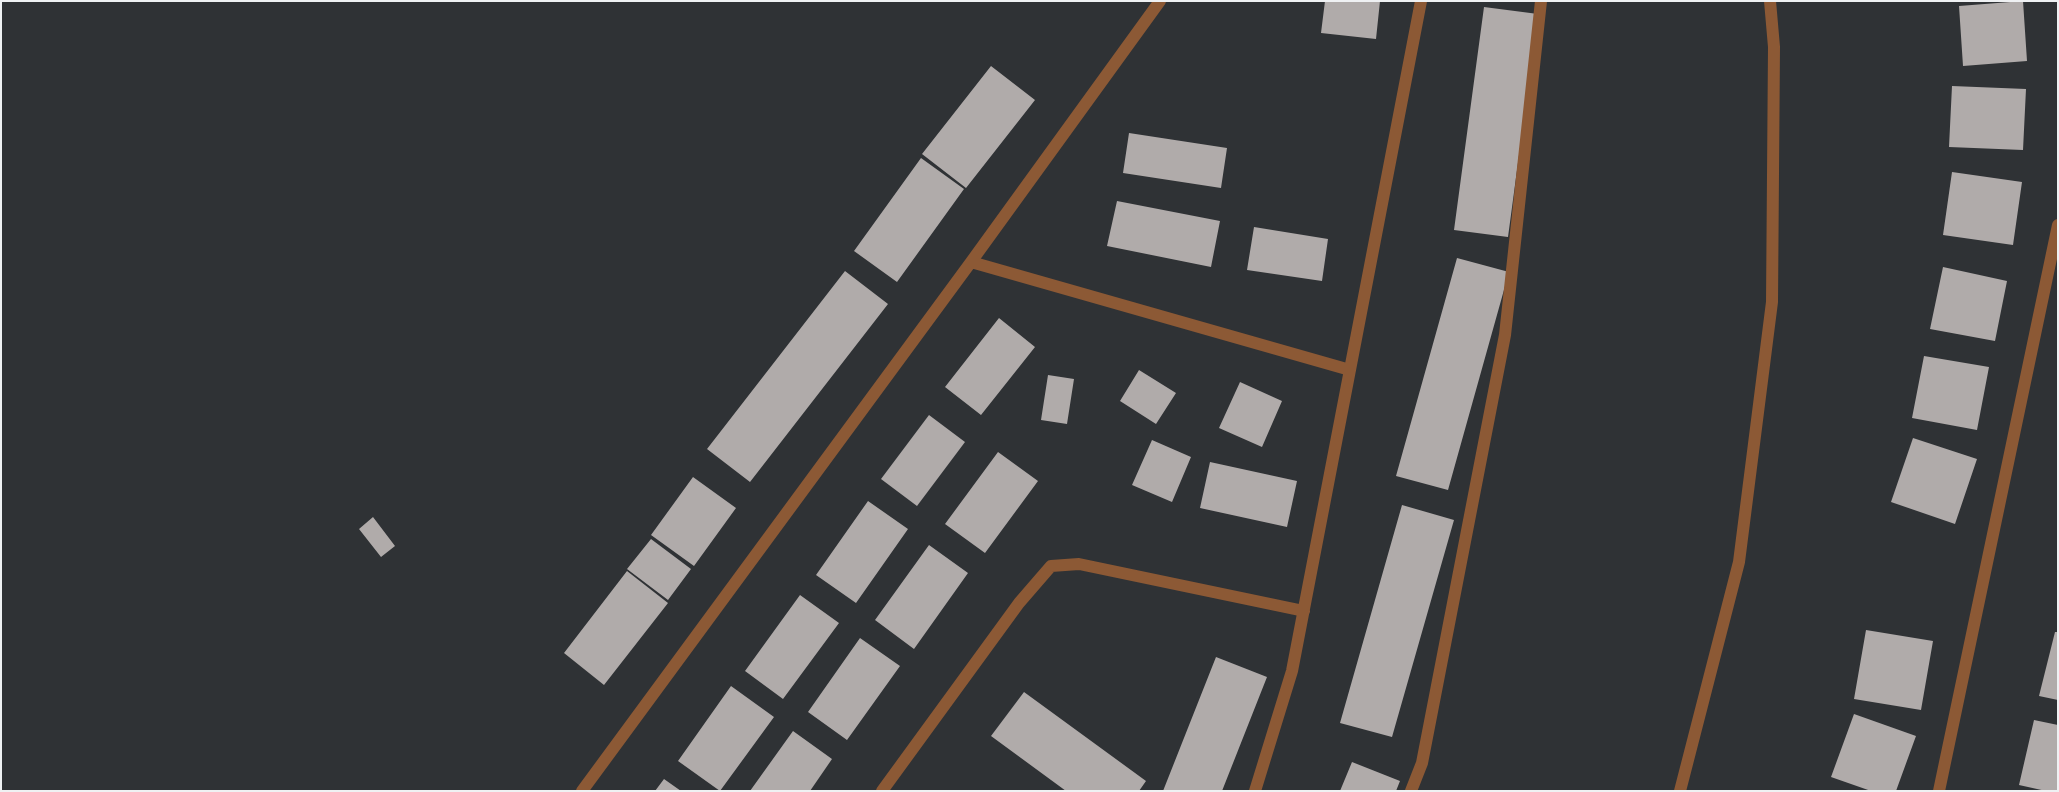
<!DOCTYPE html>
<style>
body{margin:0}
#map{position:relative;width:2059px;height:792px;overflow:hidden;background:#2f3235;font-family:Figtree,sans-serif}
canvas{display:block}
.frame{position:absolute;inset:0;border:2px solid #eff1f3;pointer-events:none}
</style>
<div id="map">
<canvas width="2059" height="792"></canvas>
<div class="frame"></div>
</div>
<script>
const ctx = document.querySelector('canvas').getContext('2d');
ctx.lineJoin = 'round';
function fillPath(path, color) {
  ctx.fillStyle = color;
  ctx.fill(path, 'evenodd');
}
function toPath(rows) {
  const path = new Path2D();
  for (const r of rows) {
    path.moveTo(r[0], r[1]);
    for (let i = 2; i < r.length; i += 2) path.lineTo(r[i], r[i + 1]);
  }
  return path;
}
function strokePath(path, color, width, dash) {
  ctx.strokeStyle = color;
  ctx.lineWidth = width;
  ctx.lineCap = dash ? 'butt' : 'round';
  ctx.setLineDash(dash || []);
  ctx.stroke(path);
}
const building = toPath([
 [1325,1,1380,1,1376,39,1321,33],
 [2023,1,2027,61,1963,66,1959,6],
 [1484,7,1538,14,1508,237,1454,230],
 [991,66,1035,100,966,188,922,154],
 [1952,86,2026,89,2023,150,1949,147],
 [1129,133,1227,148,1221,188,1123,173],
 [921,158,964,189,897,282,854,251],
 [1952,172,2022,182,2013,245,1943,235],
 [1117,201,1220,221,1211,267,1107,246],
 [1254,227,1328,239,1322,281,1247,270],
 [1457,258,1509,272,1448,490,1396,476],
 [1943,267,2007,281,1995,341,1930,329],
 [845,271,888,304,750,482,707,449],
 [999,318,1035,347,981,415,945,387],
 [1924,356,1989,367,1977,430,1912,418],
 [1139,370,1176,393,1156,424,1120,401],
 [1048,375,1074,379,1067,424,1041,420],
 [1240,382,1282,401,1262,447,1219,428],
 [929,415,965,442,917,506,881,479],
 [1913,438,1977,459,1955,524,1891,502],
 [1152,440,1191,457,1172,502,1132,485],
 [998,452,1038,481,985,553,945,524],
 [1210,462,1297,481,1287,527,1200,508],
 [693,477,736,508,694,566,651,535],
 [868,501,908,529,856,603,816,575],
 [1402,505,1454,520,1392,737,1340,723],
 [373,517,395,546,381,557,359,529],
 [651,539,691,569,668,600,627,569],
 [929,545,968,573,914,649,875,620],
 [627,571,668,603,604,685,564,653],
 [800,595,839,623,783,699,745,671],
 [1866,630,1933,641,1921,710,1854,699],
 [2055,632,2058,632,2058,700,2039,696],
 [860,638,900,666,847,740,808,712],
 [1216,657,1267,677,1222,791,1163,791],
 [731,686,774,717,720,791,678,761],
 [1024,692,1146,781,1139,791,1066,791,991,736],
 [1854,714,1916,736,1896,791,1871,791,1831,777],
 [2034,720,2058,725,2058,791,2046,791,2019,785],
 [793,731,832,759,810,791,750,791],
 [1352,762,1400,781,1396,791,1340,791],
 [664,779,681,791,655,791]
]);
const minor = toPath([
 [971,262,1350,370],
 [582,791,971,262,1160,1],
 [882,791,1019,603,1051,566,1079,564,1304,611],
 [1255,791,1292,671,1421,1],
 [1411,791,1422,763,1505,335,1541,1],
 [1680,791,1739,562,1772,302,1774,47,1770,1],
 [1939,791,2058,225]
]);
fillPath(building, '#b0abaa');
strokePath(minor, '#8c5935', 12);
</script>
